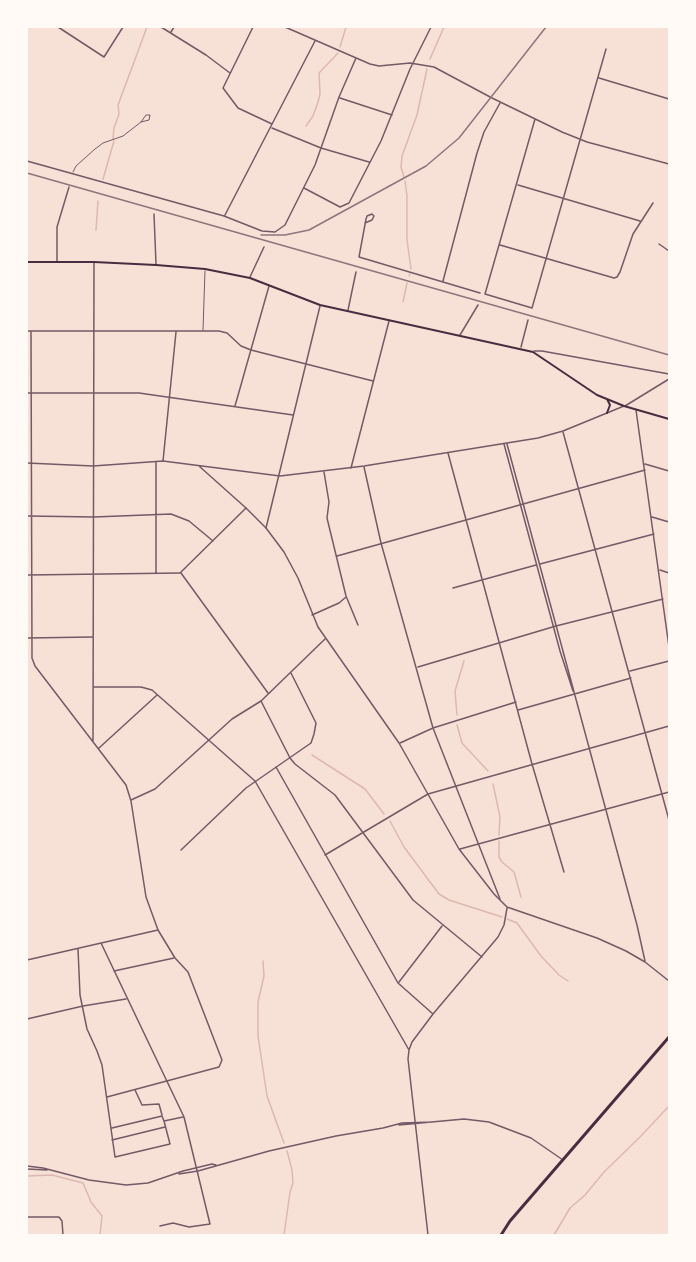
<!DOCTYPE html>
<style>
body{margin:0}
#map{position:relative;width:696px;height:1262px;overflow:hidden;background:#f7e1d7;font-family:Rubik,sans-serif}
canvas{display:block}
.frame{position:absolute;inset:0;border:28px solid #fffaf5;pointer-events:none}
</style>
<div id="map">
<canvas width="696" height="1262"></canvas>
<div class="frame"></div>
</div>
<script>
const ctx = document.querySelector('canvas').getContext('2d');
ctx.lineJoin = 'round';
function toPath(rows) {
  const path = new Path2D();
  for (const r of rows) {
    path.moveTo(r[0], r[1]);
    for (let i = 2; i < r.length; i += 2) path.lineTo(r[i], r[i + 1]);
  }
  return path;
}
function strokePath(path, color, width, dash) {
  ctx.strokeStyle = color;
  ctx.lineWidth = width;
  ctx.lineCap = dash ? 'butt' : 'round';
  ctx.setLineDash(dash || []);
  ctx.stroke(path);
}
const stream = toPath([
 [340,47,346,27],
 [430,59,444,27],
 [306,126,313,116,318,102,320,94,319,73,338,53],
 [113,139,114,128,119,114,118,105,147,27],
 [404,177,401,167,402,156,417,115,427,69],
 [103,179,114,141],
 [405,181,407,196,407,240,411,269],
 [96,230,98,201],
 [409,276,410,274],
 [403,302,407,283],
 [457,715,455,691,464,661],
 [457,725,462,743,488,771],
 [312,755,365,789,384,814],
 [493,784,500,817,499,835],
 [390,821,404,847,439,894,449,900,502,917],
 [499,841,499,857,502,862,514,872,521,897],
 [507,919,517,923,541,956,559,975,568,981],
 [263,961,264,976,258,1002,258,1036,267,1096,284,1143],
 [27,1176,52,1175,83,1183,91,1202,102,1216,100,1235],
 [284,1235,290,1192,293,1183,292,1170,287,1151],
 [554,1235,570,1208,585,1195,604,1172,640,1137,669,1106]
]);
const service = toPath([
 [73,172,76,166,95,149,103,143,123,136,141,122,146,115,150,115,149,120,141,122],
 [203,330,205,271]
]);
const minor = toPath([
 [58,27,104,57,123,27],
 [161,27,206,55,230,73],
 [253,27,223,88,238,108,272,124],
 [285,27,370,64,379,66,410,63,434,67,492,98,562,132,587,142,669,164],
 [171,32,174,27],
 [599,78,669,99],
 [340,98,392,115],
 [535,119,485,294,532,308,606,49],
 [272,128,321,148,369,162],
 [27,161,224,216,262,231,275,232,285,225,315,165,339,97,356,58],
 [518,185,640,221],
 [304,188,340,207,349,203,381,141,410,69,431,27],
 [154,214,156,264],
 [225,215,315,41],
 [365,223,372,220,374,216,372,214,367,216,366,219,359,257,480,293],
 [659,244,669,251],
 [500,245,614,278,617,277,620,272,633,234,653,203],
 [57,261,57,227,69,187],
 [250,277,264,247],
 [443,281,477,153,484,132,500,103],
 [348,310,356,272],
 [27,331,219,331,227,333,241,346,251,350,373,381],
 [31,331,32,658,35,666,126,785,131,801,146,897,158,930,175,958,188,972,222,1060,219,1067,107,1097],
 [460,335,478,305],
 [521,347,528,320],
 [534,351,542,351,669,374],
 [27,393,139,393,293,415],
 [235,406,269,286],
 [625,406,669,379],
 [636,410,669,647],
 [563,432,669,820],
 [504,444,560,651,573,691],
 [507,444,637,925,645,961],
 [448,453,532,764,564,872],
 [163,461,176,332],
 [645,464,669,471],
 [364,467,381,543,433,728,500,899],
 [351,468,389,321],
 [324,472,329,502,327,518,346,596,358,625],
 [27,516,94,517,171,514,189,521,213,541],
 [652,517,669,522],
 [266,528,320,306],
 [337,556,645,470],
 [540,564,654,534],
 [660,570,669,573],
 [181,572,246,508],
 [156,573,156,462],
 [181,573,268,693],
 [27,575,180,573],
 [453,588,536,565],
 [312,615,339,603,346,597],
 [27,638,92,637],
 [418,667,556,626,663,599],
 [630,671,669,661],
 [94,687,141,687,152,690,255,781,409,1050],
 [261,701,290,758,295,764,335,795,413,900,482,957],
 [518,710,631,678],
 [93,741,94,263],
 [400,743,433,728,516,702],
 [99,748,157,695],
 [276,767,398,983,433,1014],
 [131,800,155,789,232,719,261,701,325,639],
 [460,849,669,792],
 [181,850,246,788,311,743,314,734,316,723,291,673],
 [325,855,428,794,669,726],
 [101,943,184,1117,210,1224,189,1227,173,1223,160,1226],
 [78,949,80,995,87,1029,97,1051,102,1065,115,1157,170,1144,164,1121],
 [27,960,158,930],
 [114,971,174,958],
 [399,982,442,926],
 [27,1019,83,1006,126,999],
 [135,1090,142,1105,159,1104,162,1115],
 [112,1128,162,1116,164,1121,183,1117],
 [112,1140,165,1127],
 [27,1217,59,1217,62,1221,63,1235],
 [428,1235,408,1059,409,1050,412,1042,433,1014,498,937,504,925,507,908]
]);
const tertiary = toPath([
 [27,463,93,466,163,461,280,476,364,466,538,438,563,431,624,406],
 [199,466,246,508,266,528,284,552,298,578,318,627,399,743,459,849,494,894,507,907,597,938,626,951,645,962,669,981],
 [399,1125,464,1119,489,1122,531,1138,563,1160],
 [27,1166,43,1168,89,1180,126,1185,148,1183,183,1171,212,1164,216,1165],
 [27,1169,47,1170],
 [179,1174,198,1171,269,1151,336,1136,383,1128,402,1123,433,1122]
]);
const primary = toPath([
 [27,262,94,262,156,265,205,269,250,278,320,305,533,352,597,395,624,406,669,419],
 [607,399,610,405,607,413]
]);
const trunk = toPath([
 [501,1235,510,1221,669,1037]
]);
const rail = toPath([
 [27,173,669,355],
 [261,235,285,235,309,230,426,166,459,138,546,27]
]);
strokePath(stream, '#dcb8b0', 1.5);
strokePath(service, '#755966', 1);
strokePath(minor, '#755966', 1.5);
strokePath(tertiary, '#755966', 1.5);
strokePath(primary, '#4a2c40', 2);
strokePath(trunk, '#4a2c40', 3);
strokePath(rail, '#8f747c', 1.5);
</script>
